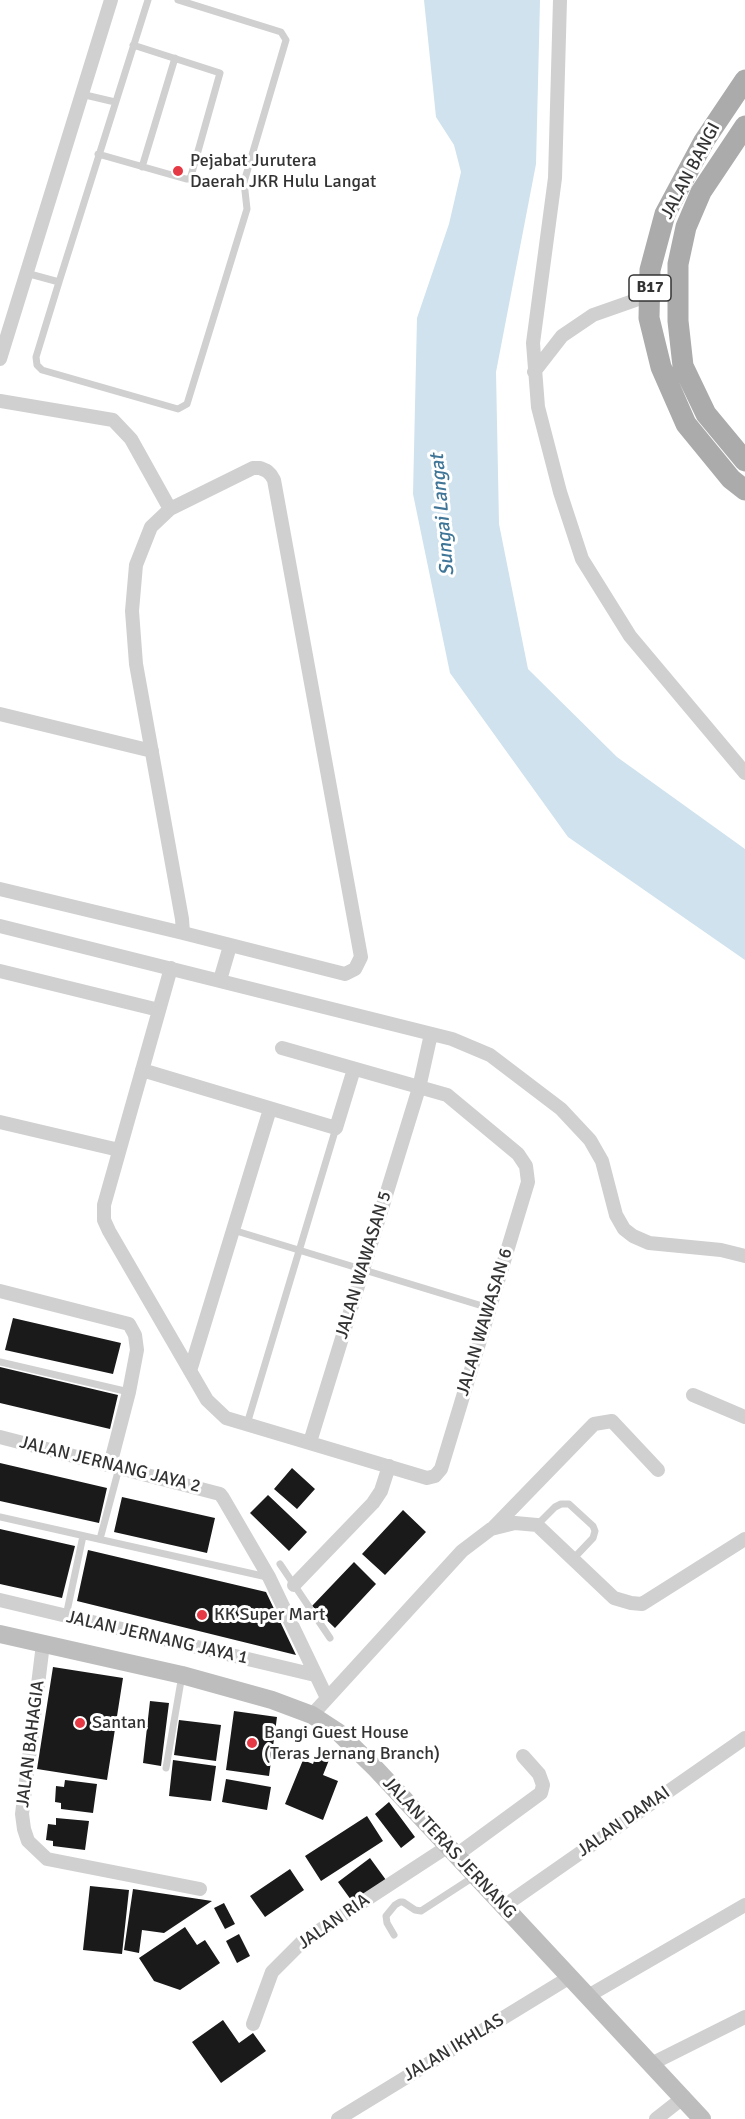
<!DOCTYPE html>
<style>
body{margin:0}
canvas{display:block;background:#fff}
</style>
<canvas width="745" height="2119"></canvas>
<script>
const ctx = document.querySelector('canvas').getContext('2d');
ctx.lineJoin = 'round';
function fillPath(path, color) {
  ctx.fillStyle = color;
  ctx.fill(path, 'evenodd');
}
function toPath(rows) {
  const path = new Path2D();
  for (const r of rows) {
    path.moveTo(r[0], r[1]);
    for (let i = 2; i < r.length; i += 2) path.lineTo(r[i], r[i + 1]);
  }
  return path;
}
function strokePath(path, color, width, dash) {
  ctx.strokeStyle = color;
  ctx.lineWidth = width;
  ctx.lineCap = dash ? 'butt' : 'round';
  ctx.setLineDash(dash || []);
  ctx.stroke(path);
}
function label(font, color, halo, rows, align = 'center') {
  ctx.font = font + ' Signika,sans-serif';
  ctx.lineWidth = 6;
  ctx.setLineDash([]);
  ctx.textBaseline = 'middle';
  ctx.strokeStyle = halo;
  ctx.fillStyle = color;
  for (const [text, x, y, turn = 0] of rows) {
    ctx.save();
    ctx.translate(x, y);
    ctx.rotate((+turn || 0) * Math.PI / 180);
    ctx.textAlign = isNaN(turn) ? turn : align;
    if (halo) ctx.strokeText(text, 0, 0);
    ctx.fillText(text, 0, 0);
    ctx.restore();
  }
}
const water = toPath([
 [424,0,540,0,536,164,496,372,499,524,528,669,617,757,745,849,745,960,568,837,450,673,413,494,417,318,449,224,461,172,454,145,436,117]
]);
const building = toPath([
 [13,1318,121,1343,113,1374,5,1350],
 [0,1367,118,1395,110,1429,0,1403],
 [0,1463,107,1488,99,1523,0,1501],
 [292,1468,315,1489,297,1509,274,1489],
 [268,1495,307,1532,289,1551,250,1513],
 [122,1497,215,1518,207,1553,114,1532],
 [403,1510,426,1532,385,1575,362,1554],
 [0,1529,75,1546,62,1598,0,1584],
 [88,1550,266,1592,296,1655,77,1601],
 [354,1562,376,1584,335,1628,312,1606],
 [53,1667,123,1678,107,1780,37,1769],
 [150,1701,169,1703,161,1766,143,1763],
 [234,1711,277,1717,269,1776,226,1770],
 [179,1720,221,1725,216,1761,174,1755],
 [318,1749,331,1755,323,1775,338,1781,323,1820,285,1804,303,1760,313,1764],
 [173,1760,216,1766,211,1801,169,1796],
 [226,1779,271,1787,267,1810,222,1802],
 [65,1780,97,1784,93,1813,61,1809,61,1803,55,1802,56,1786,64,1787],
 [389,1802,415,1837,401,1848,375,1814],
 [367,1816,383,1841,321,1881,305,1856],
 [56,1818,89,1821,85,1850,53,1846,53,1841,46,1840,48,1824,56,1825],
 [370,1858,386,1880,354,1904,338,1882],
 [290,1869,304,1890,265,1917,250,1896],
 [90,1886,129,1890,122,1954,83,1950],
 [133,1889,212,1901,164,1933,142,1930,139,1953,124,1950],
 [224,1903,235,1924,225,1929,214,1908],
 [185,1927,197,1945,205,1940,220,1963,180,1990,154,1981,139,1958],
 [239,1934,250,1956,237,1963,226,1941],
 [223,2020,239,2043,253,2033,266,2051,221,2083,192,2042]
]);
const lane = toPath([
 [81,94,115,102],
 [98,154,186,179,189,179,191,176,220,73,133,45],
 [142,167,175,58],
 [26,273,59,282,36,357,37,365,42,370,178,409,187,404,247,209,244,182,286,40,281,32,178,0],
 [59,282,148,0],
 [233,1230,489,1308],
 [0,1362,129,1392],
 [247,1424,336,1128],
 [0,1517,267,1577],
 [537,1525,555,1507,561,1504,569,1504,593,1526,595,1531,593,1538,573,1559],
 [100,1539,119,1468],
 [280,1564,330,1638],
 [66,1616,83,1536],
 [166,1768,182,1675],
 [394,1935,387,1923,386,1916,395,1905,400,1902,403,1902,415,1910,421,1911,475,1876]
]);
const street = toPath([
 [560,0,555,178,533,343,538,407,560,492,582,559,630,636,745,773],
 [0,359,111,0],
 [534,372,562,336,593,315,650,295],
 [0,401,113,420,131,439,170,509],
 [253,468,260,468,267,471,271,475,274,480,361,957,355,969,345,974,183,933,182,919,136,664,132,611,136,565,151,527,170,509,253,468],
 [0,714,152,751],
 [0,889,183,933],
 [0,926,452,1039,490,1055,561,1109,590,1140,602,1161,616,1215,624,1229,633,1236,649,1243,721,1250,745,1256],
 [171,968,104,1205,104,1220,109,1231,207,1400,226,1418,427,1478,435,1476,441,1469,528,1182,526,1166,518,1154,447,1095,282,1048],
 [0,971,159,1010],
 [220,980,230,946],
 [142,1070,336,1128,354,1069],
 [0,1122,119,1150],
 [0,1291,129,1324,135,1335,137,1350,129,1392,110,1465],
 [190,1371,270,1109],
 [693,1395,745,1417],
 [0,1437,220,1494,223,1498,269,1577,327,1698],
 [310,1442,419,1088,431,1034],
 [493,1528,594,1424,612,1421,658,1470],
 [294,1585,373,1503,381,1491,389,1466],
 [0,1600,315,1675],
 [43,1644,22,1814,24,1829,28,1841,47,1859,200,1889],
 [312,1715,462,1551,491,1529,515,1523,537,1525,614,1598,631,1603,642,1604,745,1539],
 [455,1856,541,1793,543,1785,539,1774,523,1756],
 [504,1906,745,1738],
 [588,1996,745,1905],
 [253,2024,272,1972,303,1941,447,1847],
 [651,2064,745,2017],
 [338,2119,570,1977],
 [656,2119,684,2097]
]);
const secondary = toPath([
 [0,1634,182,1675,272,1700,312,1715,338,1732,376,1769,702,2119]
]);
const primary = toPath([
 [745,80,704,141,665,214,650,270,649,318,661,367,686,424,731,479,745,490],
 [745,126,701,192,686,227,678,264,678,321,683,366,706,414,745,461]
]);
const markers = [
 [178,171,6,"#e63946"],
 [202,1615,6,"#e63946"],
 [80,1723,6,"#e63946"],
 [252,1743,6,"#e63946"]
];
const shields = [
 [650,288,42]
];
const shieldNames = [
 ["B17",650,288]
];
const poiNames = [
 ["Pejabat Jurutera",190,161],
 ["Daerah JKR Hulu Langat",190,182],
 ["KK Super Mart",214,1615],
 ["Santan",92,1723],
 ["Bangi Guest House",264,1733],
 ["(Teras Jernang Branch)",264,1754]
];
const streetNames = [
 ["JALAN BANGI",691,171,-62],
 ["JALAN WAWASAN 5",364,1265,-73],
 ["JALAN WAWASAN 6",485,1322,-73],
 ["JALAN JERNANG JAYA 2",110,1465,14],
 ["JALAN JERNANG JAYA 1",157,1638,13],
 ["JALAN BAHAGIA",31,1744,-83],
 ["JALAN DAMAI",624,1822,-35],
 ["JALAN TERAS JERNANG",449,1848,47],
 ["JALAN RIA",334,1922,-35],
 ["JALAN IKHLAS",454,2048,-31]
];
const waterNames = [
 ["Sungai Langat",443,515,-95]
];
fillPath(water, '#cfe2ee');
fillPath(building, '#1a1a1a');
strokePath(lane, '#d0d0d0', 7);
strokePath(street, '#d0d0d0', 14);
strokePath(secondary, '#bdbdbd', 18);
strokePath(primary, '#ababab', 21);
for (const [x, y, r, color] of markers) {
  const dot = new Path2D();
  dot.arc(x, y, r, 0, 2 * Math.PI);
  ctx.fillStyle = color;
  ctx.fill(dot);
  strokePath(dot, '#fff', 2);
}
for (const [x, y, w] of shields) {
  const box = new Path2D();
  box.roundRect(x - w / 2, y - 13, w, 26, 4.5);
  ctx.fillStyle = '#fff';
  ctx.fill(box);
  strokePath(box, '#333', 1.5);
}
label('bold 16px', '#333', null, shieldNames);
label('18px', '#333', '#fff', poiNames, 'left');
label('18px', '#333', '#fff', streetNames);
label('italic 20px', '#3f7597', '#fff', waterNames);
</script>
